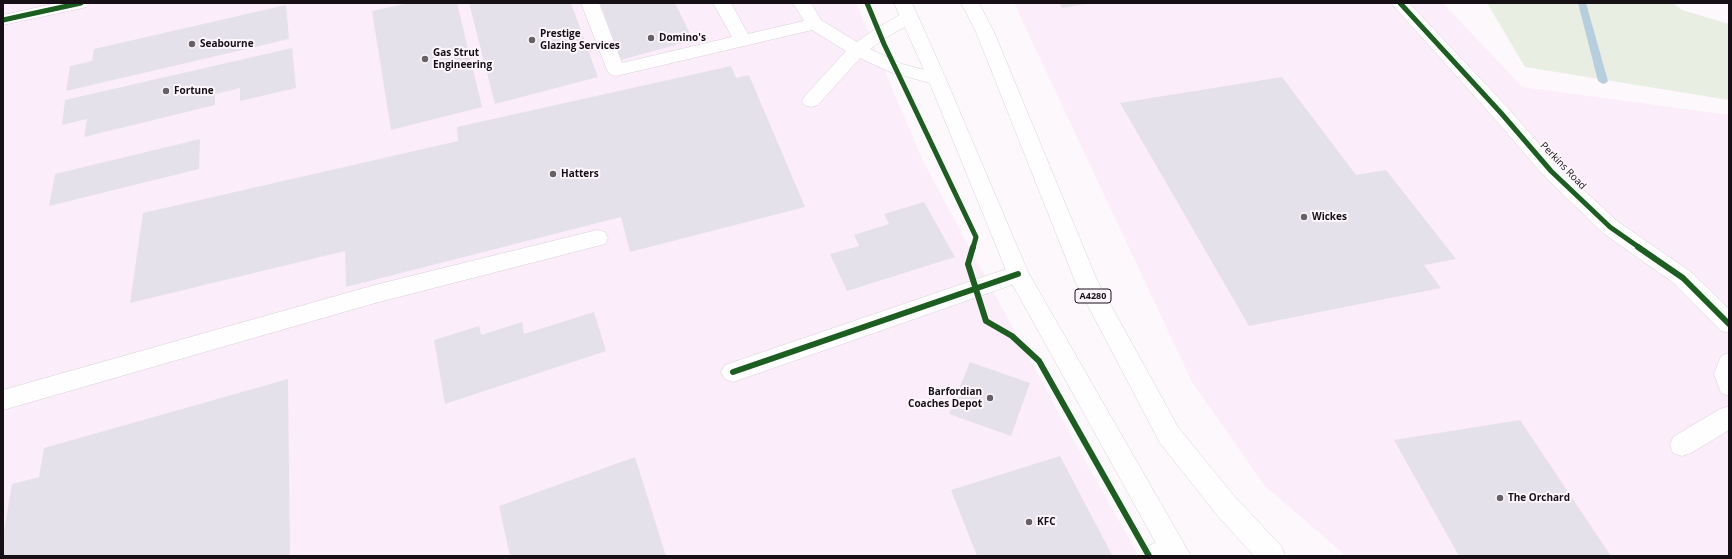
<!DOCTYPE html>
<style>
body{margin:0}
#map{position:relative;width:1732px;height:559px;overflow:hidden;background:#fdf8fc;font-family:"Open Sans",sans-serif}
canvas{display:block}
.frame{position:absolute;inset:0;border:4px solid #161016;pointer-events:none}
</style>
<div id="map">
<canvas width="1732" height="559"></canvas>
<div class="frame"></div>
</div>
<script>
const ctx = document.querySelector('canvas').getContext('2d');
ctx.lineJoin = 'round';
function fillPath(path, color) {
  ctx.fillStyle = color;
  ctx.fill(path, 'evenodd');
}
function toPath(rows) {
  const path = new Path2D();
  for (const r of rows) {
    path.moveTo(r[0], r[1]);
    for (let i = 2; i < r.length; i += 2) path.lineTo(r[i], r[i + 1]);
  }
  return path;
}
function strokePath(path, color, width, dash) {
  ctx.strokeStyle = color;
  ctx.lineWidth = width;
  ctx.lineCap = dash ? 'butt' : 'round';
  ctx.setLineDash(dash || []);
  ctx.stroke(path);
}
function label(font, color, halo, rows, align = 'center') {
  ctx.font = font + ' "Open Sans",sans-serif';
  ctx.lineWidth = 4;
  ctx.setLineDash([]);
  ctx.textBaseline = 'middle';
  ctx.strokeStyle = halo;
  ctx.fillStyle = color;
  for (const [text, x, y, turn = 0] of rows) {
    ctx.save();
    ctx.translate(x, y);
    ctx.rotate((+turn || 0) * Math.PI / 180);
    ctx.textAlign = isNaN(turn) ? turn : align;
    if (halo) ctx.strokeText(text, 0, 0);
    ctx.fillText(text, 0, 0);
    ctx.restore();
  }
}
const built = toPath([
 [3,3,856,3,923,161,1069,432,1139,556,3,556],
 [1014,3,1443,3,1522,87,1729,115,1729,556,1346,556,1265,486,1192,382]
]);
const green = toPath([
 [1487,3,1673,3,1682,10,1729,24,1729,100,1525,67]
]);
const stream = toPath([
 [1578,3,1586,3,1608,81,1606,83,1603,84,1598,81,1578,3]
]);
const building = toPath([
 [409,3,457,3,482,107,391,130,372,11],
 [469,3,571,3,598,77,495,104],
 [600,3,675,3,693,40,621,60],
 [1059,3,1085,3,1085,4,1062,8],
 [286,5,289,39,66,91,70,66,92,61,94,49],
 [292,48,296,88,240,101,240,88,215,94,215,105,84,137,87,119,62,125,65,100],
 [731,66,736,78,749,75,805,207,630,252,621,217,346,287,345,251,130,303,143,213,458,141,457,127],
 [1282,77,1356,175,1386,170,1456,259,1424,265,1441,288,1249,326,1120,103],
 [200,139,199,169,49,206,55,174],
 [924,202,955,257,847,291,830,254,859,246,854,235,889,224,884,214],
 [594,312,606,351,445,404,434,340,479,326,481,335,522,322,524,334],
 [970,362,1030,383,1011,436,949,414],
 [288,379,290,556,3,556,3,537,12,484,39,477,44,448],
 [1520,420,1611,556,1459,556,1394,440],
 [1060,456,1112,555,1108,556,977,556,951,490],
 [635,457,666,556,510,556,499,506]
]);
const minor = toPath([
 [57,3,90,3,87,7,3,25,3,15,57,3],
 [581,3,599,3,622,63,732,37,713,3,731,3,748,34,804,21,793,3,811,3,821,20,857,42,875,29,903,13,909,12,915,13,918,17,915,21,887,37,870,49,902,64,944,75,946,79,944,83,937,85,890,72,860,58,818,105,811,107,804,105,802,101,804,97,846,51,812,30,616,76,610,74,607,70,581,3],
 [1391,3,1409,3,1508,108,1558,166,1617,221,1691,272,1729,309,1729,333,1721,331,1675,284,1603,233,1544,176,1494,118,1391,3],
 [597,230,605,232,608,238,605,244,375,303,3,410,3,390,375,285,597,230],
 [1018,265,1026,268,1029,274,1026,280,733,382,725,379,721,372,725,365,1018,265],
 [1729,353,1729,396,1721,393,1714,374,1721,356,1729,353],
 [1729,406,1729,430,1691,453,1682,456,1673,453,1670,445,1673,437,1720,409,1729,406],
 [1173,536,1182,540,1186,549,1183,556,1142,556,1145,547,1173,536]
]);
const major = toPath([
 [894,3,912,3,946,79,1028,272,1191,556,1163,556,1010,280,928,79,894,3],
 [961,3,979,3,994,32,1097,280,1178,427,1235,497,1282,547,1285,556,1254,556,1217,515,1160,443,1075,281,976,32,961,3]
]);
const cyclewayFar1 = toPath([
 [867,3,884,44,976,237,973,248],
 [1400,3,1501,113,1551,171,1610,227,1640,248],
 [3,20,81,3]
]);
const cycleway = toPath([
 [973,247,968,264,986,321,1012,336,1039,361,1149,556],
 [1638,247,1683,278,1729,324],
 [733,372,1018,274]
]);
const markers = [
 [651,38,4,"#676166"],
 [532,40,4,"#676166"],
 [192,44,4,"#676166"],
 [425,59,4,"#676166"],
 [166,91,4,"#676166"],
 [553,174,4,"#676166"],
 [1304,217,4,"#676166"],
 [990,398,4,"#676166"],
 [1500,498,4,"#676166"],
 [1029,522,4,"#676166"]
];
const shields = [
 [1093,296,36]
];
const shieldNames = [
 ["A4280",1093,296]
];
const poiNames = [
 ["Prestige",540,34],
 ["Glazing Services",540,46],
 ["Domino's",659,38],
 ["Seabourne",200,44],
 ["Gas Strut",433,53],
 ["Engineering",433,65],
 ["Fortune",174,91],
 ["Hatters",561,174],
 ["Wickes",1312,217],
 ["Barfordian",982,392,"right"],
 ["Coaches Depot",982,404,"right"],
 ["The Orchard",1508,498],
 ["KFC",1037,522]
];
const streetNames = [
 ["Perkins Road",1563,166,46]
];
fillPath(built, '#fcedfb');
fillPath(green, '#e9eee3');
fillPath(stream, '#b6cede');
fillPath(building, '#e5e1ea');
strokePath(minor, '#d8d3d7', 1);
strokePath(major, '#d8d3d7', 1);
fillPath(minor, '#fffeff');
fillPath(major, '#fffeff');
strokePath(cyclewayFar1, '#1b5e20', 5);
strokePath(cycleway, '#1b5e20', 6);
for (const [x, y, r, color] of markers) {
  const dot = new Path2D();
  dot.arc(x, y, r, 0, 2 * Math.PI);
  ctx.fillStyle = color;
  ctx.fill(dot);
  strokePath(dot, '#fef7fd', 1.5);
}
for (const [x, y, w] of shields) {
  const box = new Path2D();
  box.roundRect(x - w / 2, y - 7, w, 14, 3);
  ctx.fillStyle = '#fef7fd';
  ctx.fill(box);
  strokePath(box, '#161016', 1);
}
label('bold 9px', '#161016', null, shieldNames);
label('bold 10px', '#161016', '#fef7fd', poiNames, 'left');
label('10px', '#161016', '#fef7fd', streetNames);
</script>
